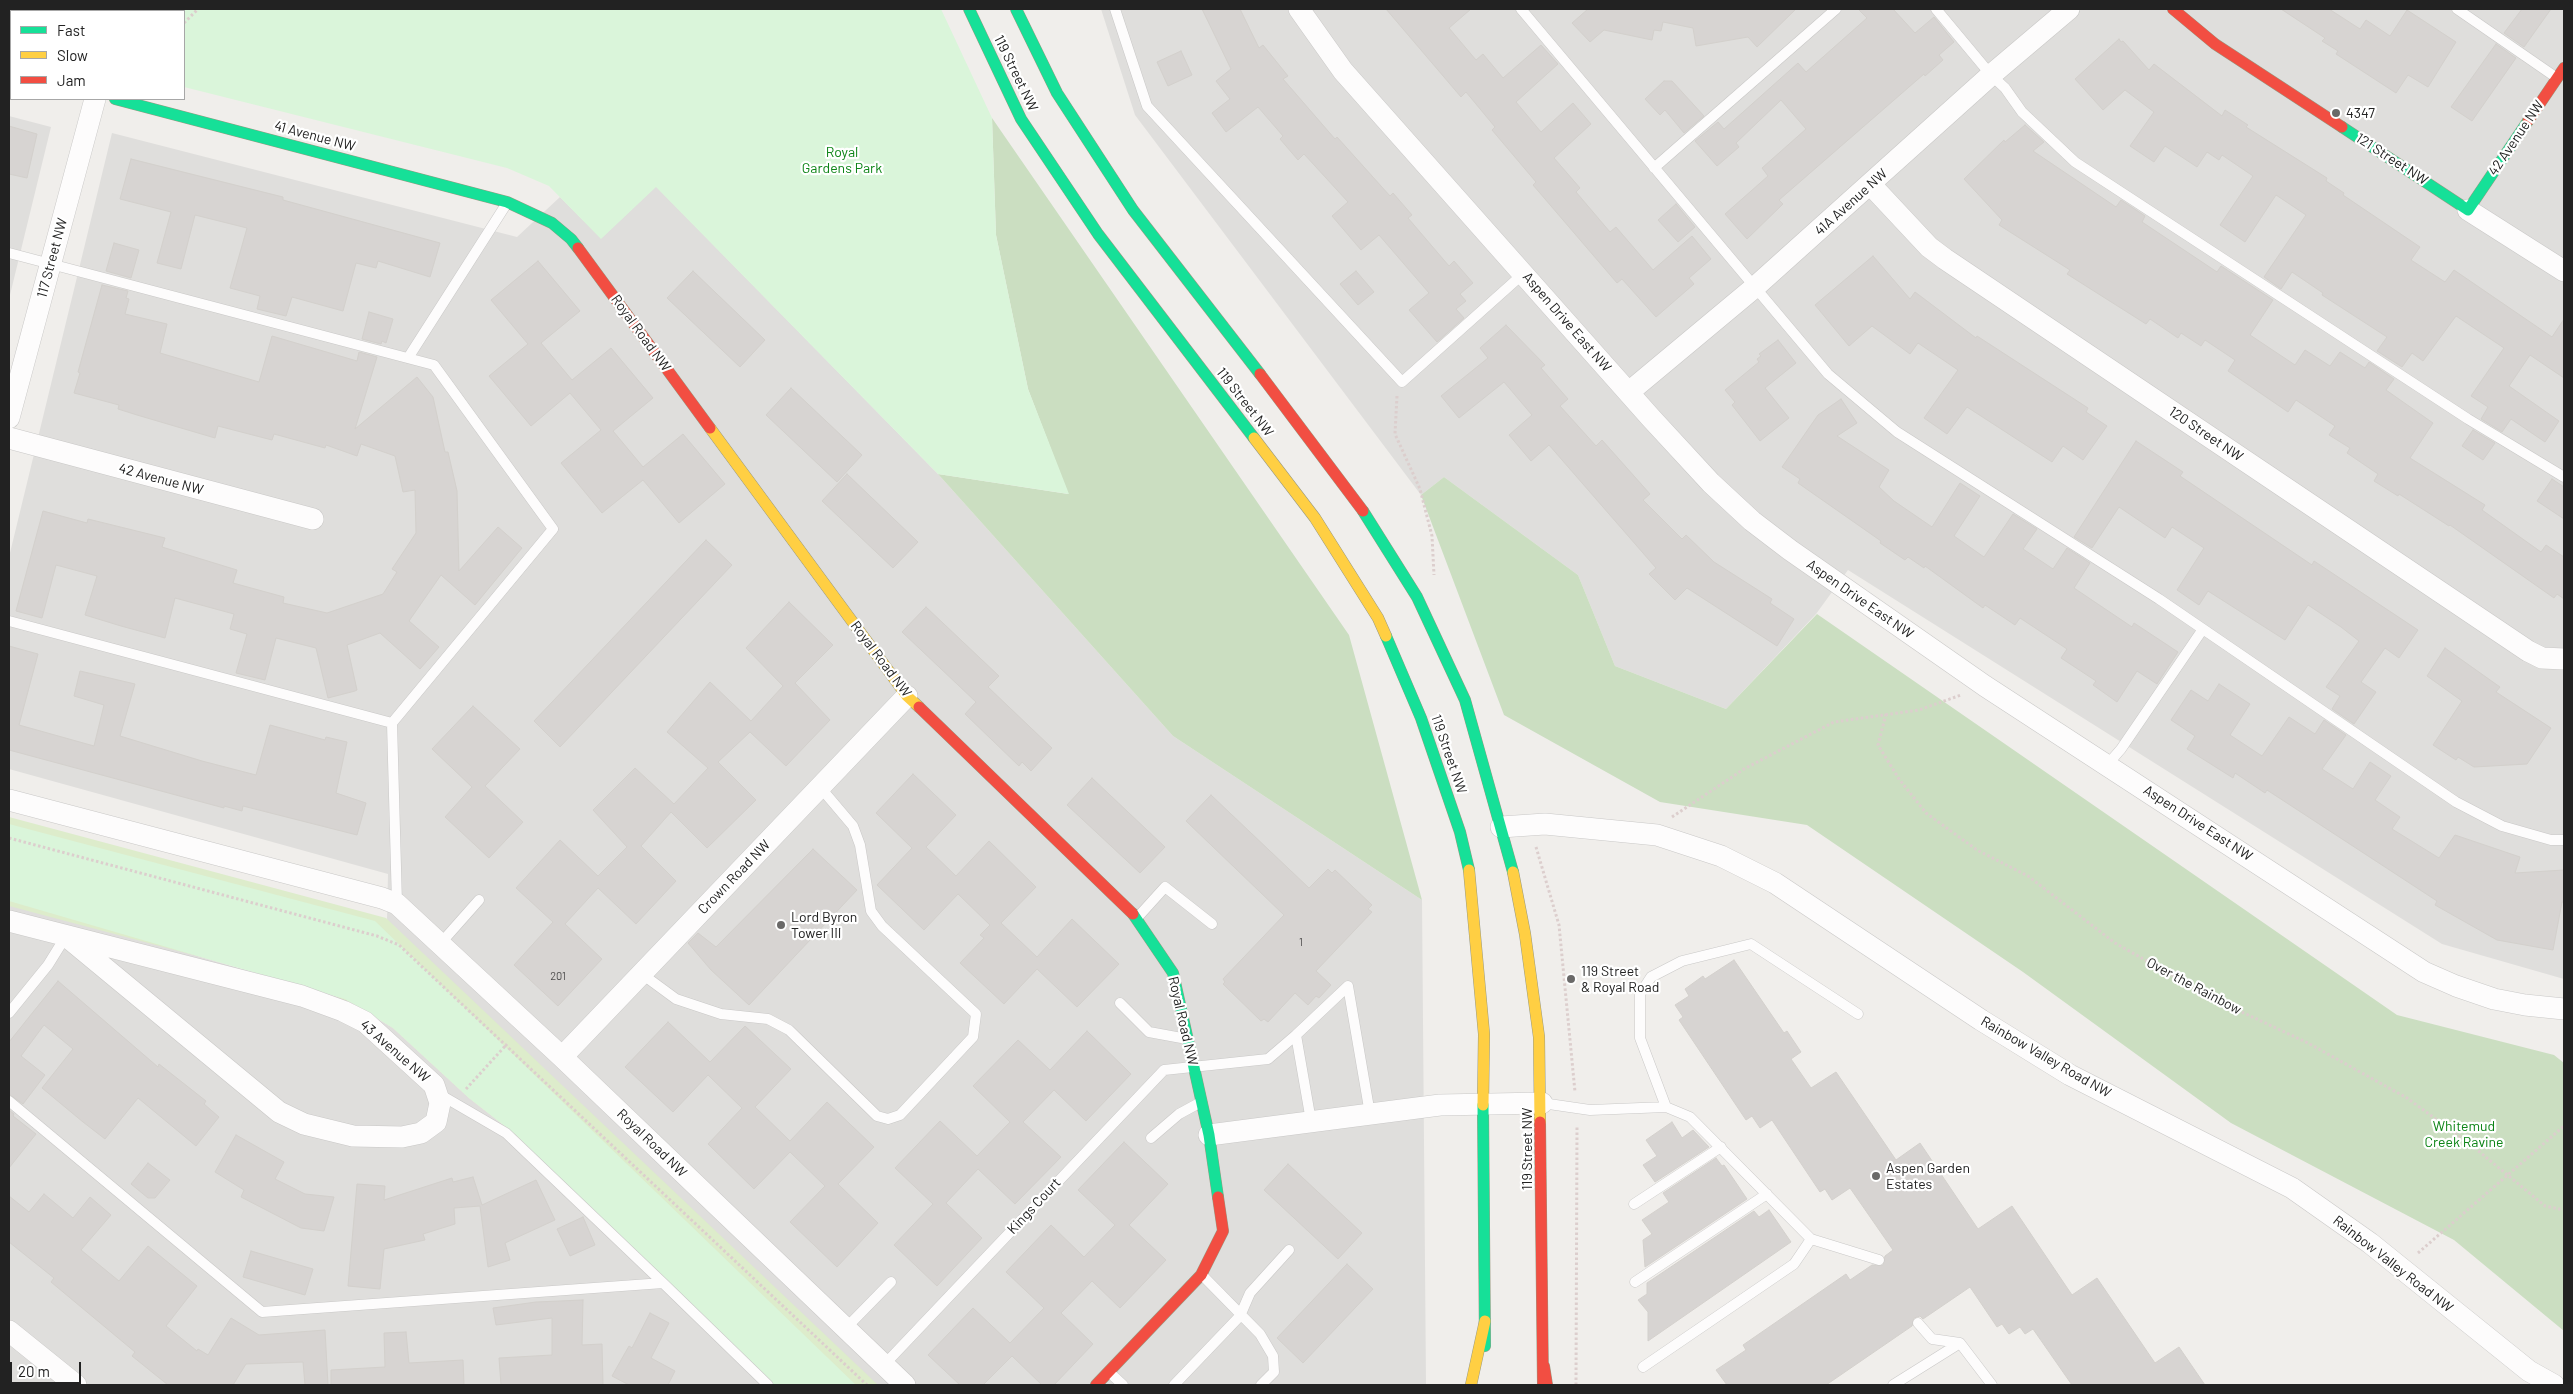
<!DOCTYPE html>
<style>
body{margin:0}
#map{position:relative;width:2573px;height:1394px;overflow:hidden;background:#f0eeeb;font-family:Barlow,sans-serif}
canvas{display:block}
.frame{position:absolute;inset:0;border:10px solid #222;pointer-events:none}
.legend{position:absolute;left:10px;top:10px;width:175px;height:90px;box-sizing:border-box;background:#fff;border:1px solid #a7a7a7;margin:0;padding:6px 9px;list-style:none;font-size:15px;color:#222}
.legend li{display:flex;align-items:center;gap:10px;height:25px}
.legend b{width:25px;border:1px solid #a7a7a7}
.scale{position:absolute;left:10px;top:1362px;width:71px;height:22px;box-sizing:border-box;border:2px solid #222;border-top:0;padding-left:6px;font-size:15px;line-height:18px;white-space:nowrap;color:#222;-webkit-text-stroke:4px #fff;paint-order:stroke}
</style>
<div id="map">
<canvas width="2573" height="1394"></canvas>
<div class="frame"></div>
<ul class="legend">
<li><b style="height:6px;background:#16e098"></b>Fast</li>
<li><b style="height:6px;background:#ffcf43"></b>Slow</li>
<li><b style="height:6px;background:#f24e42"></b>Jam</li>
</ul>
<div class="scale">20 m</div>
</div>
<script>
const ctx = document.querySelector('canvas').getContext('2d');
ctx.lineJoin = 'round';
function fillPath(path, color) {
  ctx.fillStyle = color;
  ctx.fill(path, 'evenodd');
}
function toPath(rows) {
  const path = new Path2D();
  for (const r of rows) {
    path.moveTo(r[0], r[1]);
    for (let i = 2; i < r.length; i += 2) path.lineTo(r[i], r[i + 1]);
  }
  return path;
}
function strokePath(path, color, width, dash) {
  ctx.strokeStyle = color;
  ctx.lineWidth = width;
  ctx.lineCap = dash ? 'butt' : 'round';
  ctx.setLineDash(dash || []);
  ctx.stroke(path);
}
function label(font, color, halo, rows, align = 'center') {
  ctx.font = font + ' Barlow,sans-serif';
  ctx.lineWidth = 4.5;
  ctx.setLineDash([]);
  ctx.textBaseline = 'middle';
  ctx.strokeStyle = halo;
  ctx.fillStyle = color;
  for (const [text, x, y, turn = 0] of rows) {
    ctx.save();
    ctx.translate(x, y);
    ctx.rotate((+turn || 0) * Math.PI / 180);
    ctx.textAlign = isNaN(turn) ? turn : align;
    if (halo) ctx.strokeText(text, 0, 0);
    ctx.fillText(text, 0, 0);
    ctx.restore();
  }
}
const residential = toPath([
 [1101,9,2564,9,2564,979,2442,944,1848,570,1816,614,1726,709,1615,666,1578,575,1444,477,1421,495,1135,115],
 [9,116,51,127,9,299],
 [112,133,517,237,560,197,601,238,656,186,938,474,1173,736,1422,900,1426,1385,860,1385,387,920,388,874,9,769,9,557],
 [9,901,345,999,393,1028,469,1098,515,1134,663,1283,771,1385,9,1385]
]);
const education = toPath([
 [9,9,80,9,79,11,11,11,11,48,9,47]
]);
const grass = toPath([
 [9,817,386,918,878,1385,784,1385,515,1134,469,1098,393,1028,356,1005,314,987,9,906]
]);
const forest = toPath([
 [992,118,1349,635,1422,900,1173,736,938,474,1068,494,1028,389,996,235],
 [1444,477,1578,575,1615,666,1726,709,1817,614,2397,1015,2554,1055,2564,1063,2564,1331,2454,1240,2231,1123,2023,972,1807,825,1660,802,1504,715,1421,495]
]);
const park = toPath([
 [140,9,941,9,992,118,996,235,1028,389,1069,494,938,474,656,187,601,239,549,186,507,168,184,87,184,11,139,11],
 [9,824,375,921,856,1385,771,1385,663,1283,515,1134,469,1098,393,1028,345,999,9,901]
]);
const building = toPath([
 [1202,9,1240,9,1259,48,1263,45,1288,76,1283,79,1335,139,1337,137,1390,196,1393,193,1412,215,1408,218,1449,266,1454,261,1473,283,1460,294,1466,301,1456,309,1464,318,1437,342,1409,310,1429,293,1379,235,1361,250,1332,216,1348,202,1304,154,1298,160,1280,139,1283,136,1258,107,1226,132,1212,113,1230,99,1216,81,1231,69,1202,9],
 [1386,9,1471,9,1449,28,1476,60,1483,54,1503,78,1541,45,1558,64,1516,102,1541,132,1573,103,1591,124,1554,158,1580,188,1576,192,1610,232,1616,227,1653,270,1692,236,1711,259,1689,278,1694,284,1656,317,1622,279,1617,283,1533,185,1536,182,1492,130,1495,127,1466,92,1461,97,1386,9],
 [1588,9,1796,9,1757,47,1748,37,1696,46,1693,28,1663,22,1661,31,1654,30,1652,40,1604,30,1590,42,1572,23,1588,9],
 [1858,9,1893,9,1915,33,1934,17,1954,42,1939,55,1943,60,1925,76,1924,74,1779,200,1783,204,1747,239,1725,214,1768,176,1762,168,1806,129,1781,100,1736,143,1739,147,1717,166,1695,141,1718,122,1724,129,1798,63,1806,72,1867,18,1858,9],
 [2281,9,2329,9,2360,29,2366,20,2390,36,2407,10,2456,42,2428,87,2408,75,2396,93,2336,54,2338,51,2322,41,2325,38,2281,9],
 [2522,9,2551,9,2524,47,2504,33,2522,9],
 [2119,39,2121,42,2123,41,2149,70,2154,64,2222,116,2225,110,2248,125,2246,127,2327,178,2326,181,2344,193,2343,195,2420,247,2411,260,2445,282,2454,270,2552,337,2564,319,2564,378,2530,355,2509,386,2559,421,2545,442,2511,419,2502,432,2481,419,2488,407,2471,396,2504,348,2456,316,2423,361,2412,353,2402,367,2377,351,2387,337,2322,295,2323,293,2292,272,2281,289,2264,277,2306,215,2276,195,2245,242,2220,225,2253,176,2222,155,2219,160,2207,152,2197,167,2165,146,2154,162,2130,146,2154,112,2125,90,2103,110,2075,79,2119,39],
 [2496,44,2516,58,2472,121,2451,107,2496,44],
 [1181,51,1192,75,1168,86,1157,62,1181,51],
 [1664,81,1672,81,1704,116,1684,133,1665,110,1660,115,1645,99,1664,81],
 [2025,125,2044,142,2033,151,2116,207,2121,200,2145,216,2142,222,2217,272,2221,266,2273,300,2250,335,2295,365,2305,350,2330,366,2340,352,2365,368,2369,362,2394,379,2386,390,2433,423,2410,458,2485,505,2482,510,2541,552,2546,545,2564,557,2564,599,2557,594,2554,598,2450,525,2449,526,2399,494,2398,496,2374,481,2378,474,2347,453,2350,448,2329,435,2335,426,2296,400,2288,412,2228,371,2235,360,2205,340,2201,346,2181,333,2178,338,2150,319,2146,324,2067,274,2070,270,1999,225,2002,220,1964,179,2004,140,2005,142,2025,125],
 [9,126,37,134,27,178,9,174,9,126],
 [131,159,283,197,283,200,440,243,430,277,378,261,376,268,356,263,343,311,292,297,286,316,257,309,260,296,230,288,247,228,195,215,181,269,157,263,171,212,120,199,131,159],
 [1676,204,1695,227,1678,242,1658,220,1676,204],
 [114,243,139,250,131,278,106,271,114,243],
 [1873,256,1910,299,1915,292,1976,338,1977,336,2088,408,2086,412,2107,426,2083,460,2063,446,2052,462,1967,407,1947,434,1924,418,1958,370,1918,343,1910,354,1872,326,1849,346,1815,305,1873,256],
 [538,261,580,311,541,343,572,380,611,348,653,398,613,431,643,467,683,434,725,484,679,523,643,480,602,513,561,463,601,430,570,393,531,426,489,376,528,344,491,300,538,261],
 [693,271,765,340,740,367,667,298,693,271],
 [1356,271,1374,292,1358,305,1340,284,1356,271],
 [102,285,128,291,126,298,129,299,125,314,167,324,160,353,259,382,272,336,357,361,359,352,377,357,355,429,417,377,433,397,445,452,448,452,457,491,459,571,498,527,522,548,475,605,441,575,409,621,439,647,420,669,380,633,347,645,357,690,355,691,328,698,316,648,276,638,265,680,236,673,247,634,230,629,234,614,175,598,165,638,121,626,85,615,97,576,56,565,42,618,16,611,43,511,87,523,88,519,165,538,162,547,237,570,233,583,284,597,283,603,327,613,383,594,397,572,392,569,416,533,415,490,403,492,395,456,361,444,357,456,326,445,325,448,274,434,272,440,218,426,215,438,137,415,118,409,119,405,74,393,80,373,78,372,102,285],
 [369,312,393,319,386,343,382,341,381,344,362,339,369,312],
 [1506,325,1545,365,1541,368,1568,399,1560,406,1596,446,1602,440,1650,494,1643,500,1682,539,1686,535,1714,562,1772,599,1770,603,1794,619,1777,646,1687,588,1675,600,1649,574,1656,568,1549,445,1531,461,1509,435,1532,415,1504,382,1459,418,1441,396,1488,358,1480,348,1506,325],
 [1778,340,1796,363,1765,388,1789,418,1760,441,1732,405,1735,402,1725,390,1759,362,1757,359,1761,356,1759,354,1778,340],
 [791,388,862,455,837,482,766,415,791,388],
 [1841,399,1857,423,1837,436,1889,470,1879,487,1894,501,1932,527,1960,483,1980,496,1954,536,1984,557,2013,514,2037,529,2023,549,2053,569,2067,548,2090,563,2074,588,2132,627,2134,623,2178,652,2157,684,2137,671,2117,702,2093,685,2096,681,2061,658,2067,649,2020,618,2015,625,1985,605,1983,608,1925,566,1924,568,1908,557,1905,560,1880,543,1881,541,1798,483,1800,479,1782,467,1818,415,1841,399],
 [2473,430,2495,443,2483,460,2462,446,2473,430],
 [2136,441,2183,472,2180,476,2312,565,2314,561,2418,630,2399,658,2385,648,2361,682,2376,692,2354,724,2332,709,2340,696,2326,687,2359,641,2341,627,2308,605,2285,640,2208,591,2199,605,2177,590,2204,548,2172,527,2165,538,2119,507,2092,548,2074,537,2136,441],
 [847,474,918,542,893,568,822,501,847,474],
 [2552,479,2564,487,2564,519,2537,501,2552,479],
 [706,540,732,565,560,747,534,721,706,540],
 [789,602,833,645,795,683,830,720,786,766,750,732,718,762,756,800,707,848,671,812,641,846,676,881,636,924,598,888,565,924,602,959,558,1006,514,965,553,922,516,888,560,840,598,876,627,847,593,810,635,768,674,804,708,768,667,732,710,682,751,721,783,686,746,648,789,602],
 [926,607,999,676,988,687,1052,748,1031,771,1022,762,1019,766,965,714,976,702,902,632,926,607],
 [9,646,38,654,19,725,94,746,104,705,74,696,80,671,135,684,120,736,202,761,256,775,270,725,325,740,326,737,347,742,336,793,366,803,357,835,243,806,242,811,224,806,224,808,9,750,9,646],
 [2445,648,2500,687,2496,692,2551,728,2527,764,2474,767,2458,757,2456,760,2433,745,2462,701,2427,676,2445,648],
 [2219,684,2250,704,2230,735,2262,756,2289,717,2315,734,2324,720,2346,735,2322,769,2353,789,2370,762,2391,776,2375,800,2400,817,2392,829,2439,858,2455,835,2520,857,2515,873,2564,870,2564,902,2562,902,2553,950,2497,940,2435,905,2437,901,2267,790,2265,793,2235,773,2233,778,2187,749,2195,736,2171,720,2191,690,2208,701,2219,684],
 [473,706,520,749,485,786,523,822,489,858,445,817,472,787,432,749,473,706],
 [913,774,956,815,926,847,956,876,989,841,1036,887,1001,923,1037,957,1072,919,1119,964,1077,1007,1037,969,1004,1004,960,963,984,938,980,935,990,925,958,894,924,930,877,885,912,848,876,813,913,774],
 [1092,778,1165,847,1140,873,1067,805,1092,778],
 [1211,795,1309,888,1328,869,1332,873,1335,870,1372,905,1368,909,1372,912,1316,971,1331,985,1319,998,1316,996,1308,1005,1295,993,1268,1022,1264,1019,1261,1021,1223,984,1225,982,1223,979,1284,915,1186,821,1211,795],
 [813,849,857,890,749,1005,711,970,688,943,698,933,716,947,813,849],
 [1734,960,1784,1033,1787,1031,1801,1052,1791,1059,1811,1088,1836,1072,1896,1160,1920,1143,1978,1229,2012,1206,2072,1295,2097,1278,2155,1363,2179,1347,2205,1385,2072,1385,2033,1329,2025,1334,2020,1327,2009,1334,2002,1324,1997,1327,1970,1287,1923,1319,1920,1316,1914,1318,1912,1326,1826,1385,1727,1385,1716,1370,1746,1350,1743,1345,1846,1274,1850,1280,1872,1265,1883,1265,1885,1256,1893,1250,1850,1188,1832,1200,1825,1189,1820,1192,1772,1120,1760,1128,1752,1116,1746,1120,1679,1020,1683,1017,1675,1005,1689,996,1685,989,1703,976,1705,979,1734,960],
 [58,981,158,1067,159,1064,206,1101,204,1104,219,1117,196,1146,138,1098,105,1139,83,1122,42,1088,73,1049,44,1025,21,1056,45,1075,23,1104,9,1094,9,1042,58,981],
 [668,1022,710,1062,745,1026,791,1069,755,1107,790,1141,827,1102,874,1147,838,1184,878,1223,837,1267,790,1222,825,1186,790,1152,754,1189,708,1144,742,1108,708,1075,673,1112,625,1067,668,1022],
 [1087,1031,1131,1074,1086,1121,1054,1090,1023,1122,1061,1157,1015,1204,978,1169,946,1203,982,1238,937,1286,894,1245,933,1204,895,1168,940,1121,977,1156,1010,1122,973,1086,1018,1040,1050,1070,1087,1031],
 [9,1110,14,1114,13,1116,36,1134,9,1168,9,1110],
 [1672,1122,1682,1138,1693,1130,1709,1147,1655,1182,1643,1165,1657,1156,1646,1140,1672,1122],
 [236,1135,284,1162,275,1179,305,1194,334,1197,324,1231,301,1228,241,1197,244,1190,215,1172,236,1135],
 [1124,1142,1168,1184,1129,1225,1166,1260,1120,1308,1092,1281,1061,1313,1093,1344,1054,1385,1042,1385,1012,1356,983,1385,960,1385,928,1355,973,1308,1010,1343,1044,1308,1006,1272,1051,1225,1084,1257,1115,1225,1078,1190,1124,1142],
 [1716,1158,1722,1166,1724,1165,1747,1199,1645,1267,1643,1240,1652,1234,1642,1220,1669,1202,1663,1193,1716,1158],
 [148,1163,170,1180,155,1198,148,1198,131,1184,148,1163],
 [1288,1164,1362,1233,1338,1259,1264,1190,1288,1164],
 [473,1177,482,1205,536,1180,555,1220,505,1243,510,1260,488,1267,480,1206,454,1208,455,1224,423,1234,425,1240,384,1249,380,1289,348,1286,357,1184,385,1186,384,1200,452,1178,453,1182,473,1177],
 [44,1194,73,1218,90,1197,111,1215,81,1250,119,1281,148,1246,197,1286,166,1326,197,1351,198,1349,208,1355,231,1318,259,1335,325,1330,328,1385,305,1385,303,1362,246,1364,233,1385,168,1385,132,1356,135,1352,51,1282,54,1278,9,1242,9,1196,29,1212,44,1194],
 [1769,1210,1791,1242,1648,1341,1648,1312,1638,1300,1647,1294,1647,1283,1754,1211,1759,1217,1769,1210],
 [583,1217,595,1245,570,1256,557,1229,583,1217],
 [251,1251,313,1269,305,1295,243,1277,251,1251],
 [1347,1264,1373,1289,1303,1363,1277,1338,1347,1264],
 [583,1300,582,1345,602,1344,603,1385,501,1385,499,1358,552,1355,552,1318,496,1325,493,1308,536,1302,583,1300],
 [650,1313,669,1323,651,1358,675,1371,668,1385,629,1385,612,1376,629,1346,632,1348,650,1313],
 [406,1332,409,1363,463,1360,464,1385,331,1385,331,1370,385,1367,384,1333,406,1332]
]);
const path = toPath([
 [184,23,198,9],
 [1397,396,1395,434,1420,489,1432,536,1434,575],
 [1886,714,1878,745,1899,779,1926,813,1977,850,2028,876,2115,943,2214,999,2308,1043,2407,1098,2470,1144,2545,1206,2564,1210],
 [1672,817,1744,769,1834,722,1919,710,1961,695],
 [9,838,377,936,399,945,867,1385],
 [1536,847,1559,925,1575,1092],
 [466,1089,507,1044],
 [2418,1253,2564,1126],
 [1576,1385,1577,1125]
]);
const lane = toPath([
 [1115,9,1147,106,1402,382,1524,273],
 [1521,9,1828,374,1897,432,2159,599,2456,802,2502,826,2551,840,2564,840],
 [1936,9,1991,75,2005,88,2022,112,2075,162,2468,419,2564,477],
 [2457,9,2557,78],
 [1654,168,1836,9],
 [9,253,434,365,553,529,392,723,9,621],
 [408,358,507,203],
 [392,723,397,904],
 [2108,764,2121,749,2203,629],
 [1137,918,1165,887,1212,924],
 [440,944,479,900],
 [642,974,676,999,721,1014,768,1019,789,1030,877,1116,888,1119,900,1115,973,1037,976,1014,882,926,871,911,860,845,853,826,820,787],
 [1120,1003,1149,1032,1187,1039],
 [9,1013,48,965,66,936],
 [9,1101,262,1312,663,1283,506,1133,439,1094],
 [1542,1103,1590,1110,1666,1107,1690,1117,1811,1239,1794,1264,1643,1367],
 [1666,1107,1640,1038,1640,994,1651,977,1682,961,1751,944,1858,1014],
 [1311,1121,1296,1035,1348,986,1370,1114],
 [1151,1138,1179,1114,1201,1102],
 [1634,1204,1721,1147],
 [1811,1239,1879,1260],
 [1203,1276,1260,1334,1273,1356,1274,1372,1261,1385],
 [1635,1282,1767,1194],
 [663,1283,768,1385],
 [1918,1323,1932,1339,1960,1343,1992,1385],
 [846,1328,891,1282],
 [884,1365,1164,1070,1268,1059,1296,1035],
 [1109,1372,1123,1385],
 [1174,1385,1240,1316,1250,1293,1289,1250],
 [1893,1385,1960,1343]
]);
const street = toPath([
 [1299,9,1343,71,1651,418,1711,483,1752,521,1790,550,1985,686,2424,972,2456,986,2494,999,2525,1005,2564,1009],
 [1871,185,1929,247,1945,259,2528,651,2542,658,2564,659],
 [2468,210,2564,271],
 [1629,392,1755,287,1991,75,2069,9],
 [9,418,95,99],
 [9,438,313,519],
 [9,800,382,898,397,904,562,1057,905,1385],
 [1501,827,1545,824,1657,835,1721,856,1775,883,1981,1020,2070,1075,2292,1188,2370,1243,2529,1371,2554,1385],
 [9,921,302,996,343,1011,365,1022,434,1085,440,1103,436,1122,421,1133,402,1137,353,1136,304,1124,279,1112,66,936],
 [562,1057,907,696],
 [1209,1135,1440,1105,1542,1103],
 [9,1331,76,1385]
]);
const fast = toPath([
 [969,9,1021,119,1098,234,1254,438],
 [1016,9,1057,93,1133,210,1260,374],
 [9,71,11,72],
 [115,99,507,202,552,223,571,239,578,248],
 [2342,127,2468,210,2528,121],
 [1363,511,1417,597,1465,700,1513,872],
 [1386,636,1421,718,1460,832,1469,870],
 [1133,914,1173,973,1209,1135,1218,1197],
 [1483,1105,1485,1346]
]);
const slow = toPath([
 [710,428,907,696,919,707],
 [1254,438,1315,518,1378,618,1386,636],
 [1469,870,1484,1034,1483,1105],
 [1513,872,1525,934,1539,1037,1540,1122],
 [1471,1385,1485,1321]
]);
const jam = toPath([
 [2173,9,2215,44,2342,127],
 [111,11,112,9],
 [2528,121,2564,68],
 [578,248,710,428],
 [1260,374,1363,511],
 [919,707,1133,914],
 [1540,1122,1543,1385],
 [1544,1366,1547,1385],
 [1096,1385,1201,1275,1223,1231,1218,1197]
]);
const markers = [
 [2336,113,5,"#6a6968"],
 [781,925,5,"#6a6968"],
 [1571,979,5,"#6a6968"],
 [1876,1176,5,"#6a6968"]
];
const numberNames = [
 ["1",1301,942],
 ["201",558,976]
];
const streetNames = [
 ["119 Street NW",1016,73,64],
 ["41 Avenue NW",315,136,15],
 ["42 Avenue NW",2516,138,-56],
 ["121 Street NW",2392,159,33],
 ["41A Avenue NW",1851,202,-42],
 ["117 Street NW",52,258,-75],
 ["Aspen Drive East NW",1567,322,49],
 ["Royal Road NW",641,333,54],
 ["119 Street NW",1245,402,52],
 ["120 Street NW",2206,434,34],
 ["42 Avenue NW",161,479,15],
 ["Aspen Drive East NW",1860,599,35],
 ["Royal Road NW",881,659,53],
 ["119 Street NW",1449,754,71],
 ["Aspen Drive East NW",2198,823,33],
 ["Crown Road NW",734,877,-46],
 ["Over the Rainbow",2194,986,28],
 ["Royal Road NW",1183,1021,77],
 ["43 Avenue NW",395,1051,41],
 ["Rainbow Valley Road NW",2046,1057,30],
 ["Royal Road NW",652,1143,44],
 ["119 Street NW",1527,1149,-90],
 ["Kings Court",1034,1206,-47],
 ["Rainbow Valley Road NW",2393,1264,38]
];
const poiNames = [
 ["4347",2346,113],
 ["Lord Byron",791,917],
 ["Tower III",791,933],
 ["119 Street",1581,971],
 ["& Royal Road",1581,987],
 ["Aspen Garden",1886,1168],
 ["Estates",1886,1184]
];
const parkNames = [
 ["Royal",842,152],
 ["Gardens Park",842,168],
 ["Whitemud",2464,1126],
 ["Creek Ravine",2464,1142]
];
fillPath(residential, '#dfdedc');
fillPath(education, '#f8f7e8');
fillPath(grass, '#ddeccb');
fillPath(forest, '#cbdec1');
fillPath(park, '#daf5da');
fillPath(building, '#d7d4d2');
strokePath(building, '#d3d0cc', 1);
strokePath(lane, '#c9c8c7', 11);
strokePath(street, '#c9c8c7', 22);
strokePath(fast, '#999a82', 12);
strokePath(slow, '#999a82', 12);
strokePath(jam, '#999a82', 12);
strokePath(path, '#dccecd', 3, [2.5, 2.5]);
strokePath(lane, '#fdfcfc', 10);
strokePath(street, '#fdfcfc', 21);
strokePath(fast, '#16e098', 11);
strokePath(slow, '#ffcf43', 11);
strokePath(jam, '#f24e42', 11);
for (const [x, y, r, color] of markers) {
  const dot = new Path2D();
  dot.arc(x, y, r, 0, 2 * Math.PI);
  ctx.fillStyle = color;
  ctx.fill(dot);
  strokePath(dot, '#fff', 2);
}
label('11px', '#4f4e4e', null, numberNames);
label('14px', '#222', '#fff', streetNames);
label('14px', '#222', '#fff', poiNames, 'left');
label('14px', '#0c8416', '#fff', parkNames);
</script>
